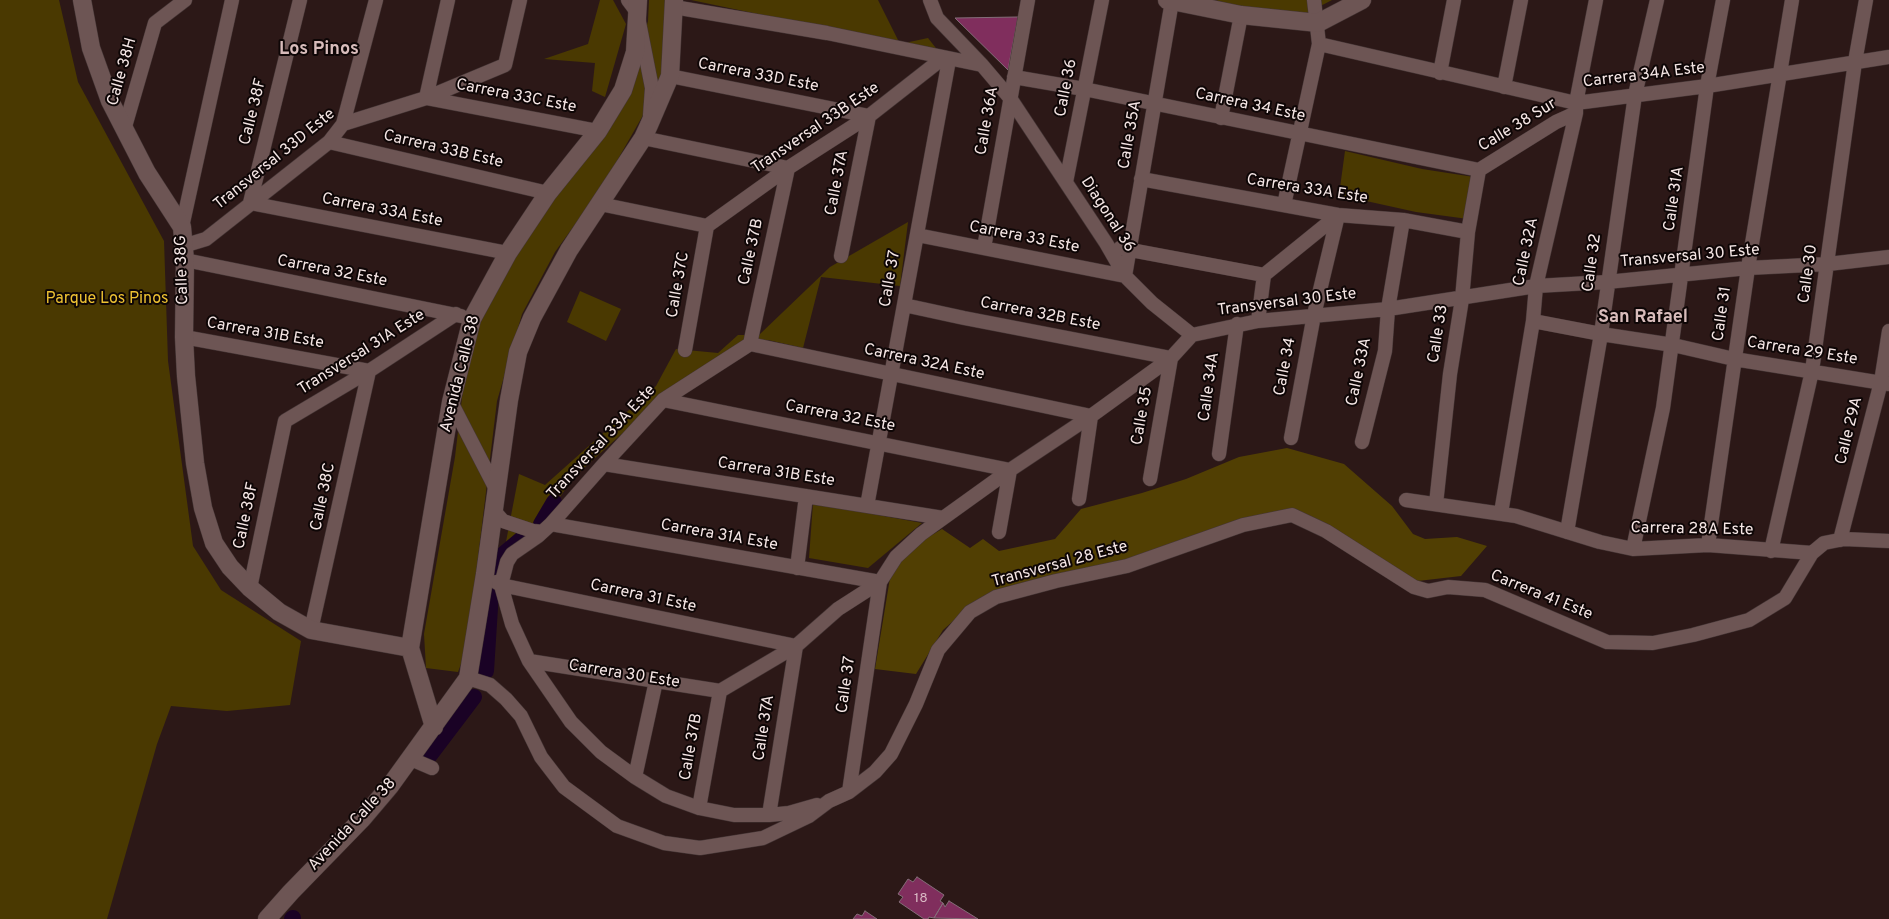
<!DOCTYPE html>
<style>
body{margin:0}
canvas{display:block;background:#2c1817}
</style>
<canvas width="1889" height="919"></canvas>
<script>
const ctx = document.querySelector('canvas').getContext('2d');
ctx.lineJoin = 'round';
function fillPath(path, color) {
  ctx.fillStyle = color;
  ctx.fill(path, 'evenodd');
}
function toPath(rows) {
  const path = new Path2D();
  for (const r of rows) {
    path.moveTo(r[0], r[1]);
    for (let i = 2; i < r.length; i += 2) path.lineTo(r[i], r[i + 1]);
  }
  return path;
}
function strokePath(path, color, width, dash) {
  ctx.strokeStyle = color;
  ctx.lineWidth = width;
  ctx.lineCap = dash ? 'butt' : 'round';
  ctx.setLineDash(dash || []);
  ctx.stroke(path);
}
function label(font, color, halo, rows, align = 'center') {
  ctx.font = font + ' Overpass,sans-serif';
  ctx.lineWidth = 4;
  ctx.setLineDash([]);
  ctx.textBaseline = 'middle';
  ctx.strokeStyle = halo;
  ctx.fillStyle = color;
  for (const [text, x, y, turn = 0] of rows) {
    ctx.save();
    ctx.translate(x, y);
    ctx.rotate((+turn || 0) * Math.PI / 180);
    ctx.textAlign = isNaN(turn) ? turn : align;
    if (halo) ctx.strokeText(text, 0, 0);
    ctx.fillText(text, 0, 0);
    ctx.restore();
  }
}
const green = toPath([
 [0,0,59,0,78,82,164,241,168,361,193,546,221,590,301,641,290,705,227,711,171,706,157,744,107,919,0,919],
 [600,0,613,0,626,24,605,97,592,91,595,63,544,59,588,44],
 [649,0,667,0,662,82,602,187,555,252,522,314,497,401,467,648,458,672,426,668,424,634,455,457,463,389,478,323,538,216,635,75,648,21],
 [691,0,878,0,900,44,928,38,939,52],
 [1215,0,1332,0,1305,14,1245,8],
 [1345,151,1422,169,1474,177,1468,219,1416,212,1339,195],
 [908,222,900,286,821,277,803,348,768,340,712,362,657,402,574,477,550,511,505,547,519,474,545,485,656,386,676,349,718,353,738,335,759,335,830,267],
 [580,291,621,309,606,341,567,322],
 [813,503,922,523,868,568,809,558]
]);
const forest = toPath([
 [1287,448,1344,464,1392,506,1413,534,1425,539,1457,537,1487,546,1461,576,1409,582,1294,513,1145,558,977,600,943,630,916,674,875,669,891,572,905,551,942,529,970,548,983,539,999,551,1055,539,1081,509,1142,493,1186,479,1239,457]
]);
const canal = toPath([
 [541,524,554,502],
 [495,571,499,558,524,537],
 [486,671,491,592],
 [427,759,474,697],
 [292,919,293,918]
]);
const building = toPath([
 [1018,17,1008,70,955,18,1018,17],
 [917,877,944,895,940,901,943,903,934,918,929,917,928,919,924,919,899,902,903,897,898,894,908,879,913,882,917,877],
 [949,901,978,919,934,918,943,903,945,907,949,901],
 [865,911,877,919,853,919,857,914,862,916,865,911]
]);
const minor = toPath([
 [300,0,250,203,508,253],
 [448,0,426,98,598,131],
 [628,0,637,12,652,88,650,115],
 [930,0,937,18,982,65],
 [674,7,827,33,982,65,1010,98,1106,243,1125,276,1152,303,1192,335],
 [1319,44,1576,103,1707,86,1889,57],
 [1440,73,1454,0],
 [670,76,869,116,841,256],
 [1014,77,1084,89,1479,170],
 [1504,87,1521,0],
 [1221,118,1241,15],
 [343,124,376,0],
 [124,130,155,23,185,0],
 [643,138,788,168,750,344],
 [329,142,548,193],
 [1479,170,1556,122,1576,113],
 [1141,179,1338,215,1403,220,1468,232],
 [1066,182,1102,0],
 [600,204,707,226],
 [1284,205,1319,44,1314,0],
 [707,226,788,168,869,116,943,58],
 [182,227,232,0],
 [917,235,1125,276,1172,1],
 [183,246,206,239,329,142,343,124,426,98,505,65,520,0],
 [984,248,1028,0],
 [1120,248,1264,275],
 [185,260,461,316],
 [1264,275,1338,215],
 [904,305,964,318,1171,358,1150,479],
 [1258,321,1264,275],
 [1533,321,1601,334,1673,345,1734,359,1889,384],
 [184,337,369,371,311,630],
 [750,344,663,400,604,464,551,524,538,536,512,554,507,562,501,585,512,624,529,661,571,722,601,752,635,777,666,796,699,808,734,815,769,815,789,813,817,805],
 [750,344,1091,416,1079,499],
 [685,350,707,226],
 [663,400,1010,470,999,532],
 [451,402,497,491],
 [1291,438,1314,315,1338,215],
 [1362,442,1385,351,1388,309,1403,220],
 [1219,454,1237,324],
 [604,464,943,518],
 [1406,500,1516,516,1600,542,1633,549,1708,545,1812,553,1824,543,1844,539,1889,541],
 [1436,504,1450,374,1462,299,1468,232,1479,170],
 [867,506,949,60],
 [494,511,503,521,533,531,542,532],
 [1501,513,1533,321,1536,286,1576,113,1576,103,1596,0],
 [551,524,880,582],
 [1567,532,1601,334,1635,95,1657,0],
 [1840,540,1881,382,1889,331],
 [1708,545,1748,268,1792,0],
 [1633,549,1663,408,1707,86,1723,0],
 [1771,551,1812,371,1855,62,1866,0],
 [797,568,806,496],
 [496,582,501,585,796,646,769,815],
 [250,588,285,421,369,371,456,314],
 [529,661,720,691],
 [468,678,490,685,506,699,521,716,541,757,564,787,617,826,664,843,700,848,763,838,809,816,829,801,849,792,875,772,891,754,916,704,938,650,970,612,996,597,1056,581,1127,566,1243,525,1292,515,1326,531,1414,587,1428,591,1448,587,1485,590,1607,642,1653,643,1693,635,1749,620,1785,598,1812,553],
 [720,691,796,646,838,609,880,582,896,557,921,534,1010,470,1091,416,1171,358,1192,335,1258,321,1388,309,1536,286,1607,282,1748,268,1828,264,1889,257],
 [411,759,432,768],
 [635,777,656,681],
 [849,792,880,582],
 [699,808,720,691]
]);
const tertiary = toPath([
 [82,0,91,48,110,101,147,173,182,227,185,260,184,337,186,376,195,463,203,508,214,543,230,567,250,588,279,612,311,630,410,648],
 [1167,0,1241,15,1318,23,1362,0],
 [434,727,410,648,451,402,472,319,508,253,548,193,598,131,623,90,635,52,638,0],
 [267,919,291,892,362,819,390,786,468,678,485,574,509,400,518,352,532,318,569,250,643,138,649,125,670,76,674,0]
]);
const numberNames = [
 ["18",921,899]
];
const streetNames = [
 ["Calle 38H",123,72,-74],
 ["Carrera 33D Este",758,76,11],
 ["Carrera 34A Este",1644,76,-7],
 ["Calle 36",1067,88,-79],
 ["Carrera 33C Este",516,97,11],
 ["Carrera 34 Este",1250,106,12],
 ["Calle 38F",254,112,-76],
 ["Calle 36A",988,121,-80],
 ["Calle 38 Sur",1518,126,-31],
 ["Transversal 33B Este",816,129,-34],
 ["Calle 35A",1131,135,-80],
 ["Carrera 33B Este",443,150,13],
 ["Transversal 33D Este",275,160,-39],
 ["Calle 37A",838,183,-79],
 ["Carrera 33A Este",1307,190,9],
 ["Calle 31A",1675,199,-82],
 ["Carrera 33A Este",382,211,11],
 ["Diagonal 36",1107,215,57],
 ["Carrera 33 Este",1024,238,11],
 ["Calle 37B",752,252,-78],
 ["Calle 32A",1527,252,-78],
 ["Transversal 30 Este",1690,257,-5],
 ["Calle 32",1593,263,-82],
 ["Calle 38G",183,270,-92],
 ["Carrera 32 Este",332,272,11],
 ["Calle 30",1809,274,-82],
 ["Calle 37",891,279,-80],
 ["Calle 37C",679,285,-80],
 ["Transversal 30 Este",1287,303,-7],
 ["Calle 31",1723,314,-82],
 ["Carrera 32B Este",1040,315,11],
 ["Carrera 31B Este",265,334,10],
 ["Calle 33",1439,334,-81],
 ["Carrera 29 Este",1802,352,9],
 ["Transversal 31A Este",362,353,-32],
 ["Carrera 32A Este",924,363,12],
 ["Calle 34",1286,367,-79],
 ["Calle 33A",1360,372,-78],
 ["Avenida Calle 38",461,374,-76],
 ["Calle 34A",1210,387,-82],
 ["Calle 35",1143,416,-80],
 ["Carrera 32 Este",840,417,11],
 ["Calle 29A",1850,431,-76],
 ["Transversal 33A Este",602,443,-47],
 ["Carrera 31B Este",776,473,9],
 ["Calle 38C",324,497,-78],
 ["Calle 38F",247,516,-78],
 ["Carrera 28A Este",1692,530,1],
 ["Carrera 31A Este",719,536,10],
 ["Transversal 28 Este",1060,565,-15],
 ["Carrera 41 Este",1541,596,22],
 ["Carrera 31 Este",643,597,12],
 ["Carrera 30 Este",624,675,9],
 ["Calle 37",847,685,-82],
 ["Calle 37A",765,728,-81],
 ["Calle 37B",692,747,-80],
 ["Avenida Calle 38",353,825,-47]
];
const parkNames = [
 ["Parque Los Pinos",107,300]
];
const neighbourhoodNames = [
 ["Los Pinos",319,50],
 ["San Rafael",1643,318]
];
fillPath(green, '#4a3901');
fillPath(forest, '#513f03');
strokePath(canal, '#1a0225', 16);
fillPath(building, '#802e5d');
strokePath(building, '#846d78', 1);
strokePath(minor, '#453636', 15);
strokePath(tertiary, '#453636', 19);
strokePath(minor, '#6d5554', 14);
strokePath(tertiary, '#6d5554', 18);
label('14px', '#d8b8c3', null, numberNames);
label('16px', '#f5e6e5', '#0e0606', streetNames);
label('16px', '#edc132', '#0e0606', parkNames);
label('bold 18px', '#d8bcbb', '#0e0606', neighbourhoodNames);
</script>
